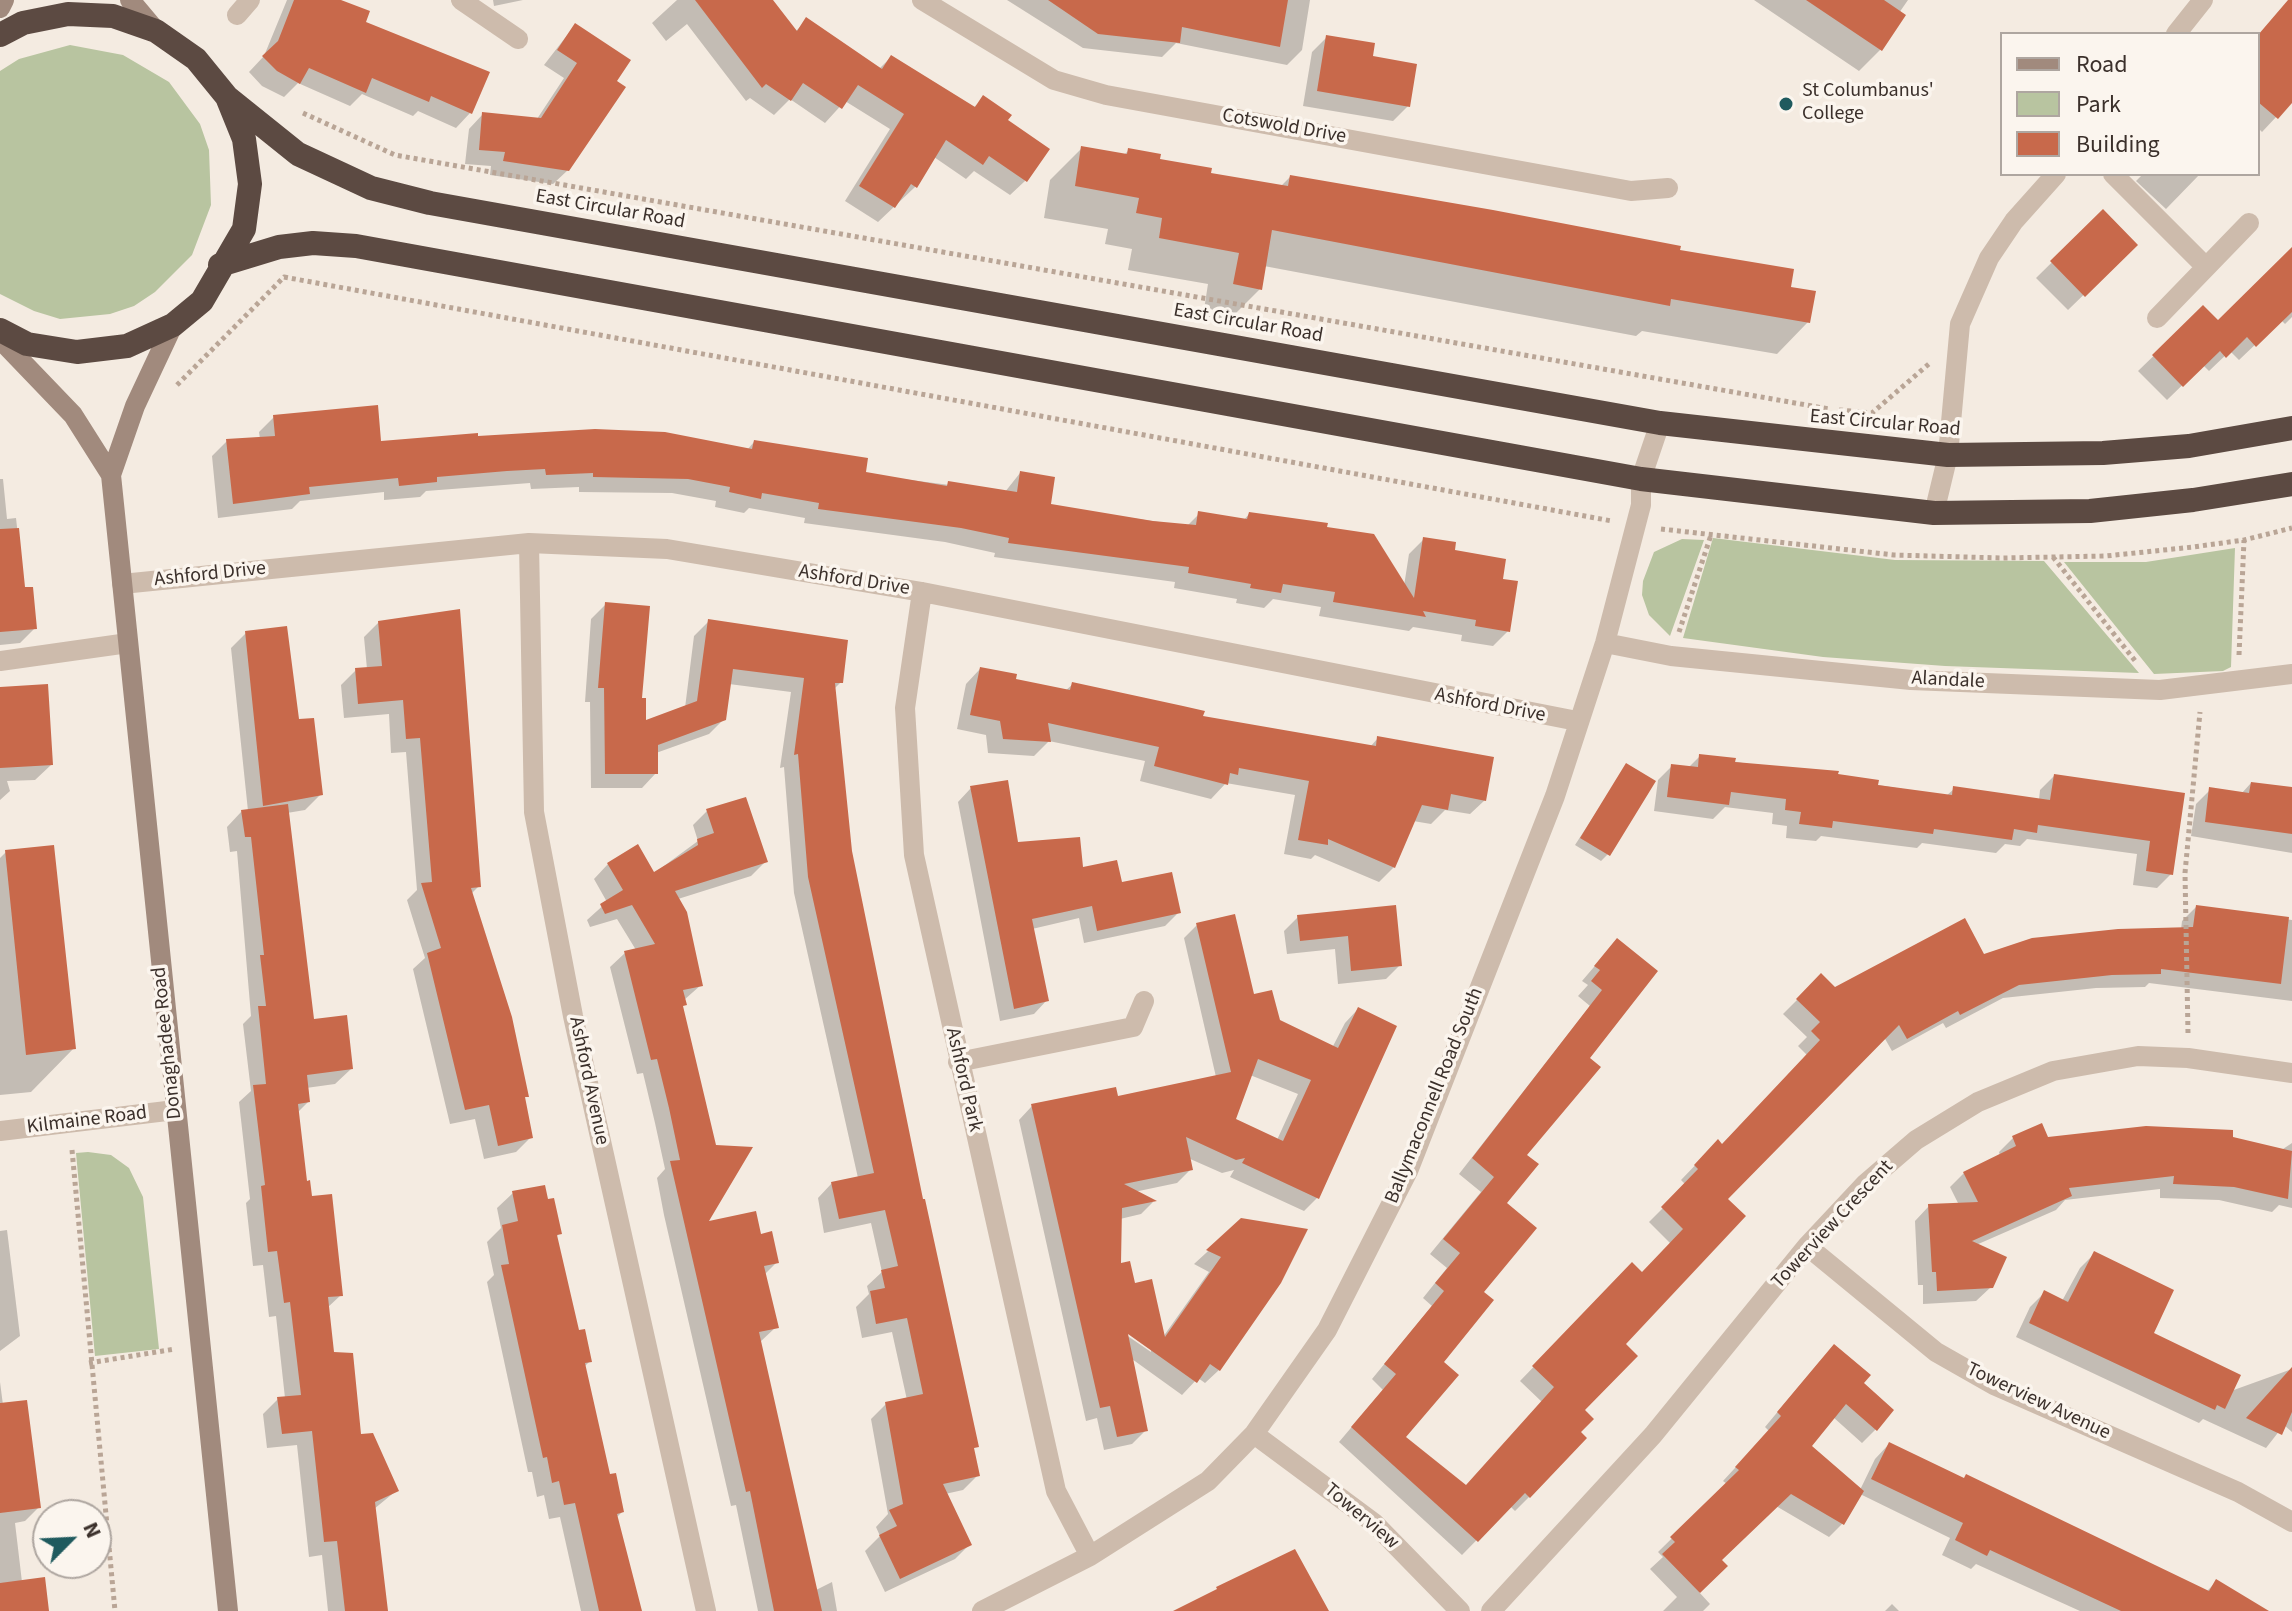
<!DOCTYPE html>
<style>
body{margin:0}
#map{position:relative;width:2292px;height:1611px;overflow:hidden;background:#f4ebe1;font-family:"Source Sans 3",sans-serif}
canvas{display:block}
.legend{position:absolute;left:2000px;top:32px;width:260px;height:144px;box-sizing:border-box;background:#fbf5ee;border:2px solid #aea6a0;margin:0;padding:10px 14px;list-style:none;font-size:24px;color:#3b302b}
.legend li{display:flex;align-items:center;gap:16px;height:40px}
.legend b{width:40px;border:2px solid #aea6a0}
.north{position:absolute;left:32px;top:1499px;width:80px;height:80px;box-sizing:border-box;background:#fbf5ee;border:2px solid #aea6a0;border-radius:50%;rotate:66deg;font-size:22px;font-weight:700;line-height:32px;text-align:center;color:#3b302b}
.north::after{content:'';display:block;margin:auto;width:28px;height:36px;background:#1f5a5e;clip-path:polygon(50% 0,100% 100%,50% 72%,0 100%)}
</style>
<div id="map">
<canvas width="2292" height="1611"></canvas>
<ul class="legend">
<li><b style="height:10px;background:#a18a7d"></b>Road</li>
<li><b style="height:22px;background:#b8c4a0"></b>Park</li>
<li><b style="height:22px;background:#c8694b"></b>Building</li>
</ul>
<div class="north">N</div>
</div>
<script>
const ctx = document.querySelector('canvas').getContext('2d');
ctx.lineJoin = 'round';
function fillPath(path, color) {
  ctx.fillStyle = color;
  ctx.fill(path, 'evenodd');
}
function toPath(rows) {
  const path = new Path2D();
  for (const r of rows) {
    path.moveTo(r[0], r[1]);
    for (let i = 2; i < r.length; i += 2) path.lineTo(r[i], r[i + 1]);
  }
  return path;
}
function strokePath(path, color, width, dash) {
  ctx.strokeStyle = color;
  ctx.lineWidth = width;
  ctx.lineCap = dash ? 'butt' : 'round';
  ctx.setLineDash(dash || []);
  ctx.stroke(path);
}
function label(font, color, halo, rows, align = 'center') {
  ctx.font = font + ' "Source Sans 3",sans-serif';
  ctx.lineWidth = 7;
  ctx.setLineDash([]);
  ctx.textBaseline = 'middle';
  ctx.strokeStyle = halo;
  ctx.fillStyle = color;
  for (const [text, x, y, turn = 0] of rows) {
    ctx.save();
    ctx.translate(x, y);
    ctx.rotate((+turn || 0) * Math.PI / 180);
    ctx.textAlign = isNaN(turn) ? turn : align;
    if (halo) ctx.strokeText(text, 0, 0);
    ctx.fillText(text, 0, 0);
    ctx.restore();
  }
}
const green = toPath([
 [70,45,123,55,169,82,200,124,209,150,211,205,192,255,155,292,134,306,110,314,60,319,34,311,0,294,0,71,19,59],
 [1713,538,1895,560,2044,561,2139,673,1945,666,1823,657,1683,638],
 [1682,539,1704,540,1670,636,1649,615,1642,595,1643,581,1654,552],
 [2235,548,2231,667,2223,671,2154,674,2064,562,2146,562],
 [88,1152,111,1155,129,1168,143,1197,159,1349,95,1356,76,1153]
]);
const shadow = toPath([
 [287,0,338,0,363,23,488,73,470,113,456,128,418,111,413,116,362,94,350,106,298,83,284,97,262,86,249,72,264,56],
 [493,0,523,0,494,6],
 [677,0,770,0,795,32,807,20,879,69,891,57,973,108,984,98,1005,120,1025,181,1010,195,974,171,966,179,934,157,915,187,878,222,845,201,890,129,845,101,825,123,790,99,774,115,750,98,746,101,687,24,666,41,652,23],
 [1007,0,1310,0,1302,50,1287,65,1176,43,1162,57,1083,48],
 [1754,0,1908,0,1899,13,1903,15,1880,50,1859,71],
 [2292,13,2292,100,2262,132,2258,128,2258,36],
 [575,25,614,81,568,170,553,184,490,175,491,166,465,164,469,129,483,114,537,119,564,78,544,65],
 [1327,37,1370,58,1408,106,1393,121,1303,106,1312,52],
 [1082,148,1123,156,1129,150,1208,174,1280,187,1290,177,1678,252,1789,289,1808,322,1777,354,1642,331,1636,336,1264,266,1260,289,1229,320,1203,316,1208,284,1128,270,1132,249,1105,244,1108,229,1044,218,1050,180],
 [2143,174,2200,174,2166,209,2136,181],
 [2103,212,2135,245,2068,310,2036,278],
 [2292,255,2292,317,2285,324,2281,320,2239,360,2230,351,2209,371,2203,365,2167,400,2138,371,2203,308,2218,323],
 [274,417,379,444,476,438,747,450,754,442,863,474,1005,492,1020,473,1048,506,1187,526,1199,514,1243,521,1249,514,1404,586,1409,554,1424,539,1500,581,1508,631,1493,646,1461,641,1462,635,1413,627,1409,631,1319,616,1321,607,1273,599,1264,608,1236,603,1237,599,1174,588,1175,582,994,557,995,553,945,542,804,523,805,518,749,508,744,513,715,507,716,501,672,493,579,492,579,487,531,489,530,483,426,491,420,497,384,500,384,492,300,501,292,509,218,518,212,456,227,441,260,439,259,432],
 [0,479,3,479,7,519,16,518,24,589,35,628,20,643,0,645],
 [606,604,644,723,685,708,694,636,709,621,841,682,834,689,850,852,921,1202,976,1446,972,1450,978,1475,963,1490,945,1494,969,1545,955,1559,885,1592,865,1551,880,1536,876,1527,888,1514,871,1419,886,1404,907,1400,892,1332,862,1338,856,1307,869,1294,867,1286,882,1272,871,1223,824,1233,818,1198,832,1183,858,1178,794,893,784,767,780,768,791,692,729,684,724,719,709,734,656,753,656,773,642,788,591,788,590,702,585,702,591,619],
 [379,622,479,886,471,894,527,1096,523,1099,531,1137,516,1152,484,1159,475,1119,450,1124,413,969,425,958,407,900,417,890,406,752,391,753,389,714,344,718,341,685,356,670,367,669,364,637],
 [246,633,297,722,320,795,305,810,287,813,312,1021,351,1069,335,1084,306,1088,308,1102,297,1113,305,1183,341,1295,327,1308,332,1353,360,1437,396,1491,374,1509,384,1611,328,1611,322,1555,309,1557,297,1445,267,1448,263,1414,278,1399,285,1398,276,1316,269,1317,263,1265,253,1266,246,1203,250,1199,239,1102,251,1091,243,1024,251,1016,237,851,230,852,227,827,242,811,248,811,231,648],
 [980,669,1014,681,1065,691,1073,684,1201,717,1370,747,1378,738,1485,800,1470,814,1445,810,1431,824,1413,821,1394,867,1379,882,1315,855,1311,859,1284,854,1295,795,1226,783,1211,799,1140,781,1145,761,1049,741,1034,756,988,753,986,735,957,729,966,684],
 [0,696,51,765,35,780,7,781,10,791,0,800],
 [1700,756,1946,796,1954,789,2039,800,2040,790,2054,776,2183,795,2171,874,2157,888,2133,885,2137,854,2027,839,2020,846,2005,844,1996,853,1922,843,1917,848,1821,836,1816,841,1786,838,1787,826,1772,824,1773,813,1725,807,1713,819,1654,811,1658,780,1672,766,1688,768],
 [1627,765,1608,854,1601,861,1575,845],
 [2251,783,2292,789,2292,853,2191,836,2196,804,2210,790,2241,794],
 [971,788,1017,844,1120,884,1179,912,1165,926,1084,943,1079,918,1032,929,1047,1000,1034,1014,1000,1021,958,802],
 [707,811,766,861,751,876,678,899,701,985,684,1000,681,1007,705,1224,760,1236,777,1262,764,1275,776,1327,759,1343,816,1590,832,1582,837,1611,758,1611,736,1505,731,1506,664,1215,657,1178,665,1169,655,1123,643,1073,637,1074,610,967,625,953,636,950,617,919,590,927,587,920,607,902,594,879,608,864,653,874,698,841,693,825],
 [6,852,74,1048,31,1092,0,1095,0,858],
 [1394,907,1399,966,1386,979,1338,984,1335,949,1287,954,1284,931,1298,917],
 [2196,907,2292,920,2292,1001,2149,983,2145,987,2096,988,2003,998,1946,1028,1943,1023,1892,1051,1884,1037,1726,1199,1623,1344,1529,1497,1515,1511,1510,1506,1462,1555,1339,1442,1383,1390,1372,1379,1432,1306,1423,1298,1447,1268,1430,1254,1481,1192,1459,1174,1590,1006,1578,996,1588,985,1582,981,1617,940,1587,1058,1524,1155,1504,1203,1481,1292,1403,1437,1466,1487,1542,1402,1520,1381,1632,1265,1642,1275,1671,1244,1649,1222,1686,1185,1681,1180,1704,1156,1722,1146,1808,1056,1798,1046,1807,1037,1783,1014,1821,976,1835,989,1983,956,2181,930,2182,921],
 [1197,925,1252,996,1278,1022,1332,1048,1345,1023,1358,1009,1317,1198,1304,1211,1230,1177,1234,1170,1222,1173,1188,1158,1191,1169,1177,1183,1134,1192,1153,1202,1141,1214,1120,1219,1119,1266,1163,1337,1209,1272,1194,1264,1242,1220,1219,1370,1205,1383,1198,1378,1182,1395,1132,1359,1146,1430,1132,1444,1104,1450,1097,1418,1086,1421,1019,1120,1032,1106,1116,1098,1216,1077,1184,938],
 [1250,1075,1298,1094,1277,1140,1233,1120],
 [1121,1326,1151,1347,1151,1352,1119,1330],
 [2013,1138,2230,1139,2280,1151,2292,1143,2292,1208,2279,1205,2272,1212,2219,1200,2160,1198,2160,1189,2065,1200,2056,1210,1976,1245,1991,1287,1976,1301,1923,1304,1923,1285,1918,1285,1915,1221,1929,1206,1959,1205,1950,1187,1964,1173,2000,1156,1999,1152],
 [513,1193,560,1233,556,1237,578,1332,590,1361,584,1367,609,1476,622,1512,616,1518,640,1611,581,1611,560,1517,549,1519,544,1495,537,1497,532,1472,528,1472,487,1282,494,1275,487,1242,501,1228,497,1208],
 [7,1230,20,1336,0,1351,0,1231],
 [2094,1254,2152,1334,2231,1391,2292,1369,2292,1432,2284,1425,2266,1448,2203,1419,2199,1423,2016,1337,2030,1307,2044,1293,2062,1301,2080,1268],
 [1820,1361,1861,1383,1876,1429,1862,1443,1833,1417,1809,1446,1860,1490,1875,1459,1889,1444,2206,1592,2217,1581,2265,1611,2080,1611,1976,1564,1971,1569,1942,1555,1950,1538,1860,1494,1842,1524,1829,1537,1776,1506,1719,1560,1725,1566,1699,1592,1710,1604,1703,1611,1663,1611,1677,1597,1650,1569,1663,1557,1658,1552,1727,1484,1723,1481,1769,1431,1765,1427],
 [0,1382,3,1405,39,1507,25,1521,15,1523,22,1582,47,1611,0,1611],
 [1892,1604,1899,1611,1885,1611]
]);
const building = toPath([
 [294,0,341,0,370,11,366,22,490,72,472,114,431,96,429,102,372,78,366,93,309,68,300,84,277,71,262,56,278,41],
 [695,0,773,0,797,31,806,17,882,69,891,55,975,107,983,95,1012,115,1008,120,1050,149,1027,182,989,156,983,165,946,140,917,188,911,184,895,208,859,186,904,114,858,85,842,109,803,83,791,101,766,84,762,88],
 [1048,0,1288,0,1280,47,1182,27,1180,43,1098,34],
 [1806,0,1884,0,1906,15,1882,51],
 [2288,0,2292,0,2292,103,2278,119,2258,102,2258,35],
 [575,23,631,60,617,81,626,87,569,171,503,161,505,152,479,150,482,112,541,118,577,63,557,50],
 [1326,35,1375,43,1373,56,1417,64,1410,107,1317,91],
 [1081,146,1127,154,1128,148,1161,154,1160,159,1212,168,1211,173,1288,186,1290,175,1493,210,1681,246,1680,250,1794,269,1791,287,1816,291,1810,323,1671,299,1670,306,1272,230,1262,290,1233,284,1239,253,1159,238,1162,218,1136,213,1139,198,1075,186],
 [2103,209,2138,245,2085,297,2050,261],
 [2292,247,2292,312,2256,347,2247,337,2226,358,2220,351,2183,387,2152,355,2203,305,2218,320],
 [378,405,381,441,478,433,478,436,595,429,665,432,752,449,754,440,868,458,866,472,947,486,948,481,1017,492,1020,471,1055,477,1051,504,1153,521,1196,525,1198,511,1247,519,1249,512,1328,523,1327,527,1374,534,1414,598,1423,537,1456,542,1455,550,1506,559,1503,579,1518,581,1510,632,1475,626,1476,620,1423,611,1426,617,1333,602,1335,592,1283,584,1281,593,1250,588,1251,584,1188,573,1189,567,1008,543,1009,538,961,528,818,509,819,503,762,493,761,499,729,492,730,487,688,479,593,477,593,473,546,475,545,469,507,471,437,477,437,482,399,486,398,478,309,487,310,494,233,504,226,439,275,436,273,415],
 [19,528,25,587,33,587,37,629,0,632,0,529],
 [605,602,650,606,642,698,646,698,646,720,697,701,708,619,848,640,843,683,835,683,852,851,923,1199,925,1199,979,1447,974,1448,980,1476,943,1484,972,1545,900,1579,879,1535,897,1526,889,1510,903,1504,885,1402,923,1394,907,1318,876,1324,870,1291,885,1288,881,1270,898,1266,885,1210,839,1219,831,1182,874,1173,808,877,798,754,794,755,804,678,733,669,726,720,658,745,658,774,605,774,604,688,598,688],
 [460,609,481,887,471,888,512,1017,529,1097,525,1097,533,1138,498,1146,489,1105,465,1110,427,953,441,948,421,883,432,882,420,738,406,739,403,700,358,704,355,668,382,666,378,621],
 [287,626,299,719,314,718,323,795,263,806,245,631],
 [980,667,1017,674,1016,679,1070,690,1072,682,1183,706,1205,711,1203,716,1376,746,1377,736,1494,757,1486,801,1451,794,1448,810,1422,805,1395,868,1328,839,1328,845,1298,840,1309,781,1239,768,1238,775,1230,773,1228,785,1154,766,1159,747,1048,723,1051,742,1003,739,1000,721,970,715],
 [48,684,53,765,0,768,0,687],
 [1699,754,1736,758,1735,762,1839,771,1838,774,1879,780,1878,785,1952,795,1953,786,2050,800,2054,774,2185,793,2173,875,2146,871,2150,841,2038,825,2037,833,2014,829,2012,840,1934,829,1933,834,1833,821,1832,828,1799,824,1801,812,1785,810,1786,799,1731,792,1729,805,1667,797,1671,764,1698,767],
 [1626,763,1656,781,1610,856,1580,838],
 [1008,780,1018,842,1080,837,1083,867,1117,860,1122,882,1172,872,1181,913,1097,931,1092,906,1032,919,1049,1001,1014,1009,970,786],
 [2251,782,2292,787,2292,834,2205,822,2209,787,2249,793],
 [746,797,768,862,675,891,687,912,703,986,683,990,687,1005,683,1006,716,1145,753,1147,709,1221,756,1211,761,1234,772,1231,779,1263,764,1266,779,1328,759,1332,822,1611,774,1611,750,1491,746,1492,670,1161,680,1160,669,1108,657,1059,651,1060,624,951,655,944,632,905,605,914,600,904,623,890,607,863,638,844,654,872,698,845,697,839,714,833,706,809],
 [288,804,314,1019,347,1015,353,1069,307,1075,310,1102,298,1104,307,1181,310,1180,312,1196,332,1194,343,1296,328,1297,334,1352,353,1353,361,1434,373,1433,399,1491,375,1502,388,1611,345,1611,337,1541,324,1542,312,1431,282,1434,277,1397,301,1395,290,1302,284,1303,277,1251,268,1252,261,1186,265,1185,253,1085,266,1084,258,1006,266,1006,260,955,264,955,251,837,245,837,241,810],
 [54,845,76,1049,26,1055,5,850],
 [1396,905,1402,966,1351,971,1348,936,1300,941,1297,915],
 [2196,905,2289,917,2281,984,2161,969,2161,974,2112,975,2019,985,1960,1015,1958,1011,1907,1039,1899,1025,1728,1199,1746,1216,1626,1344,1638,1356,1585,1410,1594,1419,1581,1432,1587,1438,1530,1498,1525,1493,1478,1542,1351,1427,1396,1374,1384,1364,1444,1291,1435,1283,1460,1253,1443,1239,1494,1177,1472,1158,1602,990,1591,981,1600,970,1594,966,1617,938,1658,971,1590,1058,1601,1067,1527,1155,1539,1164,1507,1203,1537,1228,1484,1292,1494,1300,1444,1362,1459,1375,1406,1437,1466,1485,1554,1387,1532,1366,1632,1262,1642,1272,1683,1229,1661,1207,1698,1169,1694,1165,1718,1139,1722,1144,1820,1040,1811,1031,1820,1022,1796,999,1821,973,1835,987,1965,918,1984,954,2032,938,2118,929,2193,927],
 [1235,914,1254,994,1272,990,1280,1020,1338,1048,1358,1007,1397,1026,1319,1199,1242,1163,1245,1158,1236,1160,1186,1137,1193,1170,1124,1184,1157,1201,1122,1208,1121,1263,1130,1261,1135,1283,1152,1279,1165,1337,1221,1257,1206,1250,1241,1218,1308,1229,1281,1283,1220,1371,1210,1364,1197,1383,1128,1334,1148,1431,1117,1437,1110,1406,1100,1408,1031,1104,1116,1087,1118,1096,1231,1072,1196,923],
 [1258,1059,1311,1080,1283,1141,1236,1119],
 [2042,1123,2048,1137,2146,1126,2233,1130,2233,1137,2292,1151,2288,1199,2234,1187,2173,1184,2174,1176,2069,1188,2072,1196,1972,1241,2007,1257,1993,1288,1937,1291,1936,1272,1932,1272,1928,1204,1978,1202,1963,1172,2016,1146,2012,1136],
 [545,1185,548,1199,554,1198,562,1234,557,1235,579,1330,585,1329,592,1362,585,1363,610,1474,616,1473,624,1512,617,1514,642,1611,599,1611,575,1503,564,1505,559,1481,552,1483,547,1457,543,1458,501,1265,509,1264,502,1225,518,1221,512,1191],
 [2094,1251,2174,1290,2154,1333,2241,1375,2225,1409,2217,1405,2215,1410,2029,1323,2044,1290,2068,1302],
 [1834,1344,1871,1375,1864,1383,1894,1410,1877,1431,1846,1404,1812,1446,1864,1491,1844,1525,1791,1494,1722,1560,1728,1566,1700,1593,1662,1554,1675,1542,1670,1537,1739,1470,1735,1467,1781,1416,1777,1412],
 [2292,1367,2292,1412,2282,1435,2246,1418],
 [27,1400,41,1508,0,1513,0,1403],
 [1889,1442,1964,1478,1966,1474,2209,1591,2216,1579,2269,1611,2121,1611,1990,1550,1987,1556,1955,1540,1963,1523,1871,1479],
 [1295,1549,1329,1611,1173,1611,1217,1589,1216,1587],
 [45,1577,49,1611,0,1611,0,1583]
]);
const path = toPath([
 [303,113,395,155,1829,409],
 [177,385,284,277,1612,521],
 [1839,410,1872,413,1930,363],
 [1661,529,1894,555,2002,558,2106,556,2193,547,2244,540,2292,528],
 [2053,557,2136,662],
 [1679,632,1711,535],
 [2239,655,2244,540],
 [2188,1033,2185,873,2200,712],
 [72,1150,115,1611],
 [89,1363,175,1349]
]);
const street = toPath([
 [461,0,518,39],
 [922,0,1054,80,1106,95,1631,191,1668,188],
 [237,15,250,0],
 [2176,34,2203,0],
 [2113,174,2206,267],
 [2157,318,2249,223],
 [1934,513,1948,455,1960,324,1989,258,2014,221,2056,174],
 [529,543,534,812,573,1016,706,1611],
 [122,584,529,543,667,549,922,592,1577,721],
 [922,592,905,708,914,855,1056,1491,1090,1556],
 [1605,643,1671,656,1911,680,2160,690,2292,674],
 [0,661,128,643],
 [958,1062,1133,1027,1144,1001],
 [0,1131,175,1110],
 [1807,1246,1936,1352,1994,1385,2238,1492,2292,1522],
 [1254,1434,1374,1523,1460,1611],
 [982,1611,1090,1556,1208,1481,1254,1434,1327,1330,1408,1171,1555,796,1605,643,1641,505,1641,479,1660,423],
 [1491,1611,1653,1435,1807,1246,1865,1184,1916,1140,1978,1102,2053,1071,2138,1056,2188,1058,2292,1073]
]);
const secondary = toPath([
 [130,0,156,31],
 [0,8,4,0],
 [173,325,135,406,111,475,228,1611],
 [0,339,73,415,111,475]
]);
const highway = toPath([
 [0,35,23,23,68,14,113,16,156,31,196,59,227,97,244,139,250,184,244,229,202,301,173,325,127,346,77,352,27,344,0,330],
 [227,97,298,154,371,188,430,203,1660,423,1948,455,2103,453,2189,446,2292,428],
 [220,265,279,247,313,243,356,246,1641,479,1934,513,2090,511,2193,500,2292,484]
]);
const markers = [
 [1786,104,8,"#1f5a5e"]
];
const poiNames = [
 ["St Columbanus'",1802,92],
 ["College",1802,115]
];
const streetNames = [
 ["Cotswold Drive",1284,127,10],
 ["East Circular Road",610,210,10],
 ["East Circular Road",1248,324,10],
 ["East Circular Road",1885,424,5],
 ["Ashford Drive",210,575,-6],
 ["Ashford Drive",854,581,9],
 ["Alandale",1948,681,3],
 ["Ashford Drive",1490,706,11],
 ["Donaghadee Road",168,1043,-96],
 ["Ashford Park",963,1080,77],
 ["Ashford Avenue",588,1081,78],
 ["Ballymaconnell Road South",1435,1096,-68],
 ["Kilmaine Road",87,1121,-7],
 ["Towerview Crescent",1833,1225,-47],
 ["Towerview Avenue",2038,1402,25],
 ["Towerview",1361,1517,40]
];
fillPath(green, '#b8c4a0');
fillPath(shadow, '#0003');
fillPath(building, '#c8694b');
strokePath(path, '#b9a596', 5, [4, 4]);
strokePath(street, '#cdbbac', 20);
strokePath(secondary, '#a18a7d', 20);
strokePath(highway, '#5c4a42', 24);
for (const [x, y, r, color] of markers) {
  const dot = new Path2D();
  dot.arc(x, y, r, 0, 2 * Math.PI);
  ctx.fillStyle = color;
  ctx.fill(dot);
  strokePath(dot, '#fbf5ee', 3);
}
label('20px', '#3b302b', '#fbf5ee', poiNames, 'left');
label('20px', '#3b302b', '#fbf5ee', streetNames);
</script>
